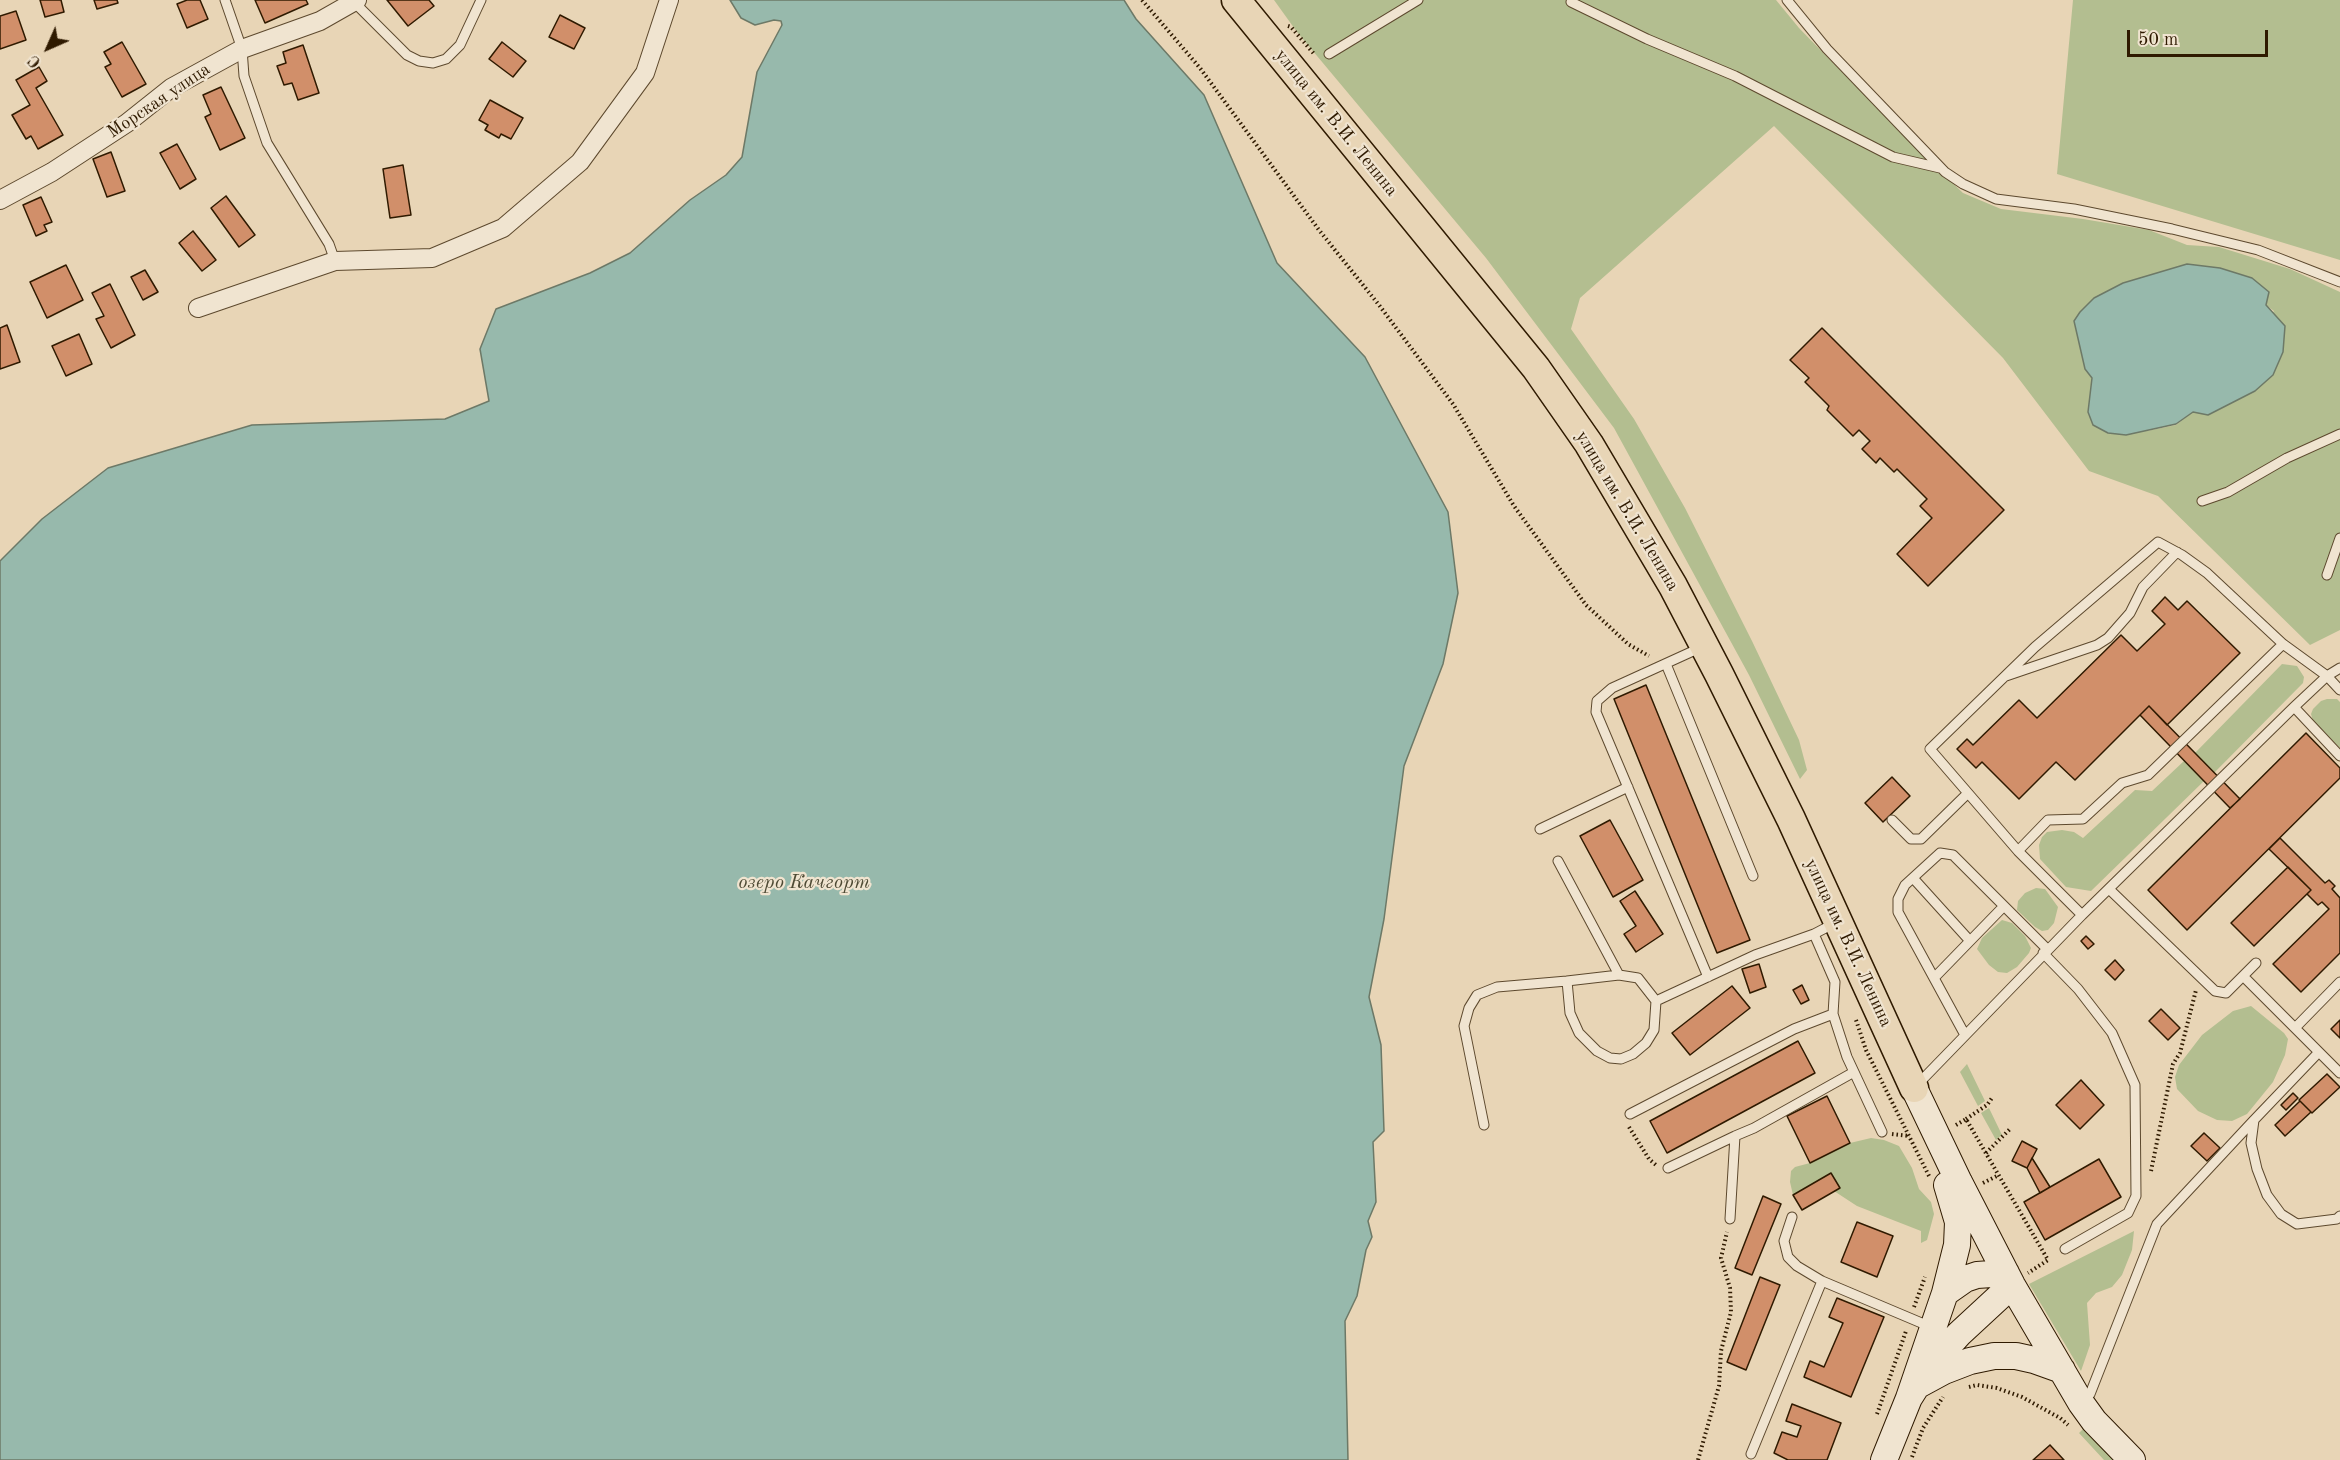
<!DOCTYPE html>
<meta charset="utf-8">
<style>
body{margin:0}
#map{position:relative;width:2340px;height:1460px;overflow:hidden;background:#e8d5b6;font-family:"Old Standard TT",serif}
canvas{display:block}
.north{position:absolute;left:18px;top:18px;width:60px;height:60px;-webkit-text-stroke:4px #f0e4d0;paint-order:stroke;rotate:225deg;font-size:16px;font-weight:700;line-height:24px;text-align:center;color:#2f1a00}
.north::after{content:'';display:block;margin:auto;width:21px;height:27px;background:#2f1a00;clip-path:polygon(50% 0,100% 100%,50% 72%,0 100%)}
.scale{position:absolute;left:2127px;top:30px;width:141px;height:27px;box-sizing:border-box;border:3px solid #2f1a00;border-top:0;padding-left:8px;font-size:18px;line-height:21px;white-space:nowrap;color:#2f1a00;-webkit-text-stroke:4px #f0e4d0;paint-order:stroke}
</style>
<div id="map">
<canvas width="2340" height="1460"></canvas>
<div class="north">С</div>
<div class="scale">50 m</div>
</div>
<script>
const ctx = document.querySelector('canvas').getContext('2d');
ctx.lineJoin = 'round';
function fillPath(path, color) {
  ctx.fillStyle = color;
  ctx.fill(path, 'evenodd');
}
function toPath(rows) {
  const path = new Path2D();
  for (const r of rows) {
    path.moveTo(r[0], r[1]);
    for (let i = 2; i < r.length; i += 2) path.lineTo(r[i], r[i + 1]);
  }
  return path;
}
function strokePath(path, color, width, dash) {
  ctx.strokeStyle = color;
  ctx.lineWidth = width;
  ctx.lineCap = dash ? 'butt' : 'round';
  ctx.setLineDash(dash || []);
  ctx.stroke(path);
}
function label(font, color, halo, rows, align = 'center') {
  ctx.font = font + ' "Old Standard TT",serif';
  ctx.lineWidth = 4.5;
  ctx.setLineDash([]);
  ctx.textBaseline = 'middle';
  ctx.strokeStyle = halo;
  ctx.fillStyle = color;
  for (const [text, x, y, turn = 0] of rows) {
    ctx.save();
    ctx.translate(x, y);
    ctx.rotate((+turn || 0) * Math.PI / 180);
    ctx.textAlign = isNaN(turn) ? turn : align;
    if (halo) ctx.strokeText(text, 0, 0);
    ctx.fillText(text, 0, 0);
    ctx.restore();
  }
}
const green = toPath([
 [1274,0,1776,0,1799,28,1909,141,1963,193,2001,209,2083,219,2149,230,2187,245,2219,247,2290,269,2340,292,2340,630,2310,645,2158,496,2089,471,2003,358,1774,126,1580,298,1571,329,1634,419,1685,508,1752,641,1799,740,1807,770,1800,779,1749,675,1614,428,1486,258,1297,32],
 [2187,264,2220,268,2252,278,2266,305,2274,311,2193,412,2176,425,2147,431,2093,425,2088,412,2092,378,2085,369,2074,321],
 [2073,0,2340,0,2340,260,2057,174],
 [2282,664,2297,666,2304,677,2303,683,2214,773,2195,753],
 [2327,699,2337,699,2340,702,2340,748,2313,721,2311,714,2313,709,2321,701],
 [2184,761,2204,781,2091,891,2066,887,2040,859,2039,845,2042,837,2047,832,2062,830,2074,832,2083,838,2135,790,2152,791],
 [2036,888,2045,889,2058,907,2054,923,2048,930,2042,931,2035,927,2017,910,2018,901,2025,893],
 [2002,920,2012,923,2025,936,2031,948,2029,953,2017,967,2007,973,1998,972,1989,965,1977,949,1982,938],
 [2251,1006,2284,1033,2288,1039,2285,1055,2273,1082,2247,1114,2232,1121,2217,1120,2198,1111,2177,1089,2175,1077,2179,1065,2202,1035,2233,1011],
 [1967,1064,1985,1101,1978,1106,1960,1072],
 [1989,1108,2002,1135,1996,1140,1981,1113],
 [1871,1138,1884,1140,1899,1146,1912,1168,1919,1189,1931,1202,1934,1214,1927,1240,1921,1243,1921,1231,1857,1206,1834,1191,1840,1187,1831,1173,1793,1195,1790,1182,1791,1171,1795,1167,1810,1163,1850,1143],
 [2134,1231,2132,1250,2122,1275,2112,1287,2096,1293,2087,1303,2090,1345,2081,1371,2029,1284],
 [2084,1428,2114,1460,2104,1460,2079,1433]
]);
const water = toPath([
 [730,0,1124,0,1136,19,1204,95,1277,263,1365,357,1448,512,1458,593,1443,664,1404,766,1384,919,1369,997,1381,1045,1384,1131,1373,1142,1376,1202,1368,1221,1372,1237,1366,1250,1357,1296,1345,1321,1348,1460,0,1460,0,561,42,519,108,468,252,425,445,419,489,401,480,349,496,309,590,273,630,253,690,200,726,175,742,157,757,72,782,25,781,21,774,20,755,25,741,18,730,0],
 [2187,264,2220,268,2252,278,2269,292,2266,305,2285,326,2283,352,2273,375,2255,391,2208,415,2193,412,2176,424,2126,435,2108,433,2093,425,2088,412,2092,378,2085,369,2074,321,2080,312,2094,298,2123,283,2187,264]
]);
const building = toPath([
 [40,0,61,0,64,12,45,17,40,0],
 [94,0,117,0,118,3,97,9,94,0],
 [187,0,200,0,208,19,187,28,177,4,187,0],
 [255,0,306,0,308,4,265,23,255,0],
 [387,0,429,0,434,6,408,26,387,0],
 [16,11,26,40,0,49,0,16,16,11],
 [560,15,585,28,574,49,549,37,560,15],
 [122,42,146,84,122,97,105,67,111,64,104,52,122,42],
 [502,42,526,61,513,77,489,59,502,42],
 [303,45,319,93,298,100,292,83,284,85,277,66,286,63,283,52,303,45],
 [39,67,47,81,36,88,63,135,38,149,31,136,26,139,12,115,30,105,16,80,39,67],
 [221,87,245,138,220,150,205,117,211,114,203,95,221,87],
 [490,100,523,118,511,139,501,134,499,138,485,130,488,125,479,120,490,100],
 [177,144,196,179,180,189,160,153,177,144],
 [111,152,125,191,107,197,93,159,111,152],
 [403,165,411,215,390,218,383,169,403,165],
 [226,196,255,235,239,247,211,208,226,196],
 [41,197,52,222,44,225,47,231,36,236,23,205,41,197],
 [193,231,216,260,202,271,179,243,193,231],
 [66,265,83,300,47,318,30,282,66,265],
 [145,270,158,292,143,300,131,277,145,270],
 [110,284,135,335,111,348,96,319,104,316,92,293,110,284],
 [7,325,20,362,0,369,0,328,7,325],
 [1822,328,2004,510,1928,586,1897,554,1932,518,1920,506,1927,499,1897,469,1894,472,1880,458,1876,463,1862,449,1870,441,1859,430,1853,436,1827,410,1829,406,1805,382,1809,378,1790,360,1822,328],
 [79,334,92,364,66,376,52,346,79,334],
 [2165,597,2178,610,2187,601,2240,653,2167,725,2149,706,2075,780,2056,762,2019,799,1982,762,1976,768,1957,749,1967,739,1973,745,2019,700,2037,718,2121,635,2137,651,2165,624,2152,611,2165,597],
 [1646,685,1750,940,1717,953,1614,699,1646,685],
 [2149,706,2240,799,2230,808,2140,715,2149,706],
 [2306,733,2340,768,2340,778,2187,930,2148,890,2306,733],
 [1892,777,1910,796,1883,822,1865,803,1892,777],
 [1610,820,1643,880,1613,897,1580,836,1610,820],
 [2280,838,2325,883,2329,880,2335,886,2332,889,2340,898,2340,953,2301,992,2273,964,2329,909,2322,902,2318,905,2307,894,2311,890,2269,849,2280,838],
 [2288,867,2311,890,2254,946,2231,923,2288,867],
 [1635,891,1663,934,1636,952,1624,934,1636,926,1620,901,1635,891],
 [2086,936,2094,944,2088,949,2081,941,2086,936],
 [2115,960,2124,970,2115,980,2105,970,2115,960],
 [1759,964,1766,987,1750,993,1742,969,1759,964],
 [1802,985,1809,1000,1801,1004,1793,990,1802,985],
 [1732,986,1750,1008,1690,1055,1672,1033,1732,986],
 [2161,1009,2180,1028,2168,1040,2149,1021,2161,1009],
 [2340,1020,2340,1038,2331,1029,2340,1020],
 [1798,1041,1815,1073,1667,1153,1650,1121,1798,1041],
 [2327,1074,2340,1087,2312,1113,2299,1100,2327,1074],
 [2081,1080,2104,1105,2080,1129,2056,1105,2081,1080],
 [2293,1093,2298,1098,2286,1110,2281,1105,2293,1093],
 [1827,1096,1850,1143,1810,1163,1787,1116,1827,1096],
 [2300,1101,2311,1112,2285,1136,2275,1125,2300,1101],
 [2204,1133,2220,1148,2207,1161,2191,1146,2204,1133],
 [2022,1141,2037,1149,2027,1168,2012,1161,2022,1141],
 [2032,1158,2050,1187,2040,1193,2027,1168,2032,1158],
 [2099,1159,2121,1197,2045,1240,2024,1202,2099,1159],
 [1831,1173,1840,1188,1802,1210,1793,1195,1831,1173],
 [1763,1196,1781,1204,1752,1275,1735,1268,1763,1196],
 [1857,1222,1893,1236,1877,1277,1841,1262,1857,1222],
 [1760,1277,1780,1285,1746,1370,1727,1362,1760,1277],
 [1837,1298,1884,1317,1851,1397,1804,1377,1810,1361,1824,1367,1843,1323,1829,1317,1837,1298],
 [1792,1404,1841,1423,1827,1460,1788,1460,1774,1453,1782,1432,1797,1437,1801,1426,1786,1421,1792,1404],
 [2050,1445,2064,1460,2033,1460,2050,1445]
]);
const path = toPath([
 [1142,0,1200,68,1319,230,1379,305,1453,404,1514,506,1586,605,1628,644,1649,656],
 [1288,26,1291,27,1315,55],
 [1856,1020,1866,1050,1929,1176],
 [1966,1119,1987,1105,1992,1098],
 [1956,1125,1966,1119,2048,1260,2028,1273],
 [1629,1127,1649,1159,1656,1165],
 [1892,1134,1910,1136],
 [1986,1153,2010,1129],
 [2151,1171,2173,1064,2180,1053,2196,990],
 [1983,1183,1999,1175],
 [1914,1307,1925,1277],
 [1969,1387,1977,1385,1997,1388,2022,1397,2060,1418,2068,1425],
 [1877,1414,1906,1331],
 [1912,1457,1923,1428,1943,1397],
 [1698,1460,1719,1386,1721,1351,1731,1312,1730,1288,1721,1258,1727,1232]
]);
const lane = toPath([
 [225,0,242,49,244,76,267,143,329,244,335,261],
 [1787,0,1827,49,1945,172,1963,184,1996,199,2074,209,2172,229,2258,250,2340,282],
 [354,2,407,55,419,61,433,63,446,59,460,45,481,0],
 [1571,2,1647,39,1735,76,1893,157,1940,168],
 [1329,54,1418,0],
 [2202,501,2228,492,2287,458,2340,434],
 [2327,575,2340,538],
 [1702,647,1612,688,1597,701,1596,712,1708,977],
 [1666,664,1753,876],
 [2006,676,2097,645,2108,638,2130,613,2143,587,2177,552],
 [2294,707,2340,756],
 [1892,820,1911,839,1921,839,1968,793],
 [1540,829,1628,787],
 [2018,851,2048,820,2083,819,2122,783,2148,775,2283,644],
 [1558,861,1619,975],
 [1913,878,1970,941],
 [2109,889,2215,991,2226,993,2256,963],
 [2082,915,2018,851,1930,749,2035,647,2158,542,2182,555,2207,573,2283,644,2327,676,2340,690],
 [2043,953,2078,989,2112,1033,2135,1085,2136,1196,2128,1213,2065,1249],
 [1619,975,1638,978,1656,1001,1654,1030,1646,1043,1633,1054,1621,1059,1610,1058,1597,1051,1579,1033,1570,1013,1567,981,1619,975],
 [2243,976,2340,1073],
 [1934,978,2004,906],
 [1656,1001,1755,955,1814,934],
 [1833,1014,1835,982,1814,934,1835,923],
 [2295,1028,2340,982],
 [1965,1035,1898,912,1898,899,1905,885,1940,853,1953,855,2047,949],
 [2319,1052,2254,1120,2251,1143,2257,1169,2267,1195,2281,1214,2297,1224,2337,1219,2340,1216],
 [1918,1084,2082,915,2294,707,2327,676,2340,668],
 [1630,1114,1794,1029,1833,1014,1847,1057,1882,1132],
 [1484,1125,1464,1026,1469,1008,1477,995,1497,987,1567,981],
 [1668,1168,1735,1136],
 [1792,1217,1784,1241,1788,1257,1797,1266,1822,1281,1931,1327],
 [1730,1219,1735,1136,1754,1128,1854,1072],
 [2083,1401,2090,1394,2157,1224,2254,1120],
 [1751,1454,1822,1281]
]);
const street = toPath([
 [0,200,52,172,127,123,171,88,242,49,320,21,357,0],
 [198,308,335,261,432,258,503,228,580,162,645,73,669,0]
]);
const secondary = toPath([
 [1914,1088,1959,1182,2012,1285,2081,1403,2094,1421,2132,1460],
 [1945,1293,1965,1279,1977,1275,2006,1273],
 [1920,1384,1944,1371,1970,1361,1994,1356,2016,1356,2034,1360,2062,1370],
 [1909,1398,1945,1293,1957,1245,1958,1222,1947,1185],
 [1884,1460,1909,1398,1928,1368,1959,1334,2012,1285]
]);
const primary = toPath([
 [1236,0,1536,368,1589,444,1673,586,1719,674,1791,819,1914,1088]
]);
const streetNames = [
 ["Морская улица",159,101,-34],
 ["улица им. В.И. Ленина",1336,123,51],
 ["улица им. В.И. Ленина",1627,511,59],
 ["улица им. В.И. Ленина",1848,943,65]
];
const waterNames = [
 ["озеро Качгорт",804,883]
];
fillPath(green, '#b3be90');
fillPath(water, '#97b9ac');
strokePath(water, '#6d7967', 1.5);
fillPath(building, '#d18f6a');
strokePath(building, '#2f1a00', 1.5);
strokePath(lane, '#5d492e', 11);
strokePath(street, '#5d492e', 20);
strokePath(secondary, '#2f1a00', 28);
strokePath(primary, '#2f1a00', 31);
strokePath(path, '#2f1a00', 4, [1.5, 3]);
strokePath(lane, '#f0e4d0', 9);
strokePath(street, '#f0e4d0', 18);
strokePath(secondary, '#f0e4d0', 26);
strokePath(primary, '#e8d5b6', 28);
label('18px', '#2f1a00', '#f0e4d0', streetNames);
label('italic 20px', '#4e4a34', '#f0e4d0', waterNames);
</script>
